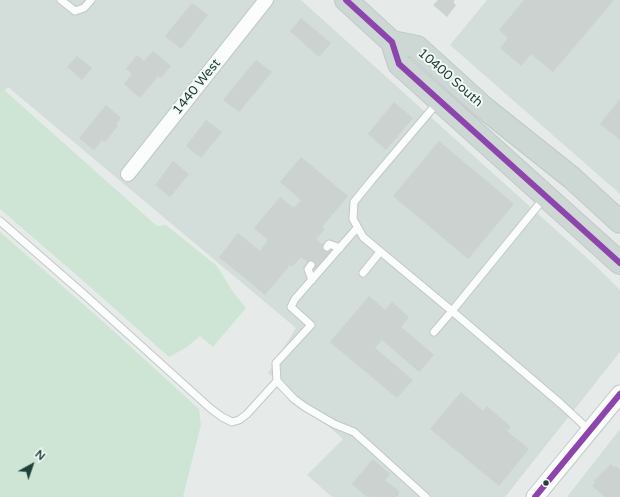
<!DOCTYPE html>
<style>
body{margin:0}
#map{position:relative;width:620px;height:497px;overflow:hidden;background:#e6ebe9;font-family:"Varela Round",sans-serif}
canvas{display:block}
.north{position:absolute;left:12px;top:445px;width:40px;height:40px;-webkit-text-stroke:3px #f4faf7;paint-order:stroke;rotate:40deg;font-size:11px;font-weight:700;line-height:16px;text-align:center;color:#214038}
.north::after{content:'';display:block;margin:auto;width:14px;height:18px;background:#214038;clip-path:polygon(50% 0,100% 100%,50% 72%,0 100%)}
</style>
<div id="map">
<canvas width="620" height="497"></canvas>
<div class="north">N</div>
</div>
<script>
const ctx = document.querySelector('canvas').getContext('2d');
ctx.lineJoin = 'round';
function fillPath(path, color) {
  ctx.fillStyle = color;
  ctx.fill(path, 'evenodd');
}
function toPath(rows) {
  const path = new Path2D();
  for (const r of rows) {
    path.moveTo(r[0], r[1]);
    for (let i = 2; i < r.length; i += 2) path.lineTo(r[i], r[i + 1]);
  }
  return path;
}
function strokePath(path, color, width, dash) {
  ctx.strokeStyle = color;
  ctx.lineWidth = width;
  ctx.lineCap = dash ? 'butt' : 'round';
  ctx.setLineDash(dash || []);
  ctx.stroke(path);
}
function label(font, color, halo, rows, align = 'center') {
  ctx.font = font + ' "Varela Round",sans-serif';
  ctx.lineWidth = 4;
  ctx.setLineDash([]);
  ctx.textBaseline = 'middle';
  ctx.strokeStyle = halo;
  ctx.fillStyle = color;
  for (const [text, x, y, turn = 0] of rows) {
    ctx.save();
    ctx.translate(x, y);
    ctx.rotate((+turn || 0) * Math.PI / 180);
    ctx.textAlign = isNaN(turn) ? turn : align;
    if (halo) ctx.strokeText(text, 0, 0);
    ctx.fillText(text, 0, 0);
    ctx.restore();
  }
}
const built = toPath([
 [0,0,301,0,598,268,620,290,620,352,505,497,332,497,307,475,343,439,268,373,296,328,8,87,0,96],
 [487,0,620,0,620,194,450,45],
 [620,429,620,497,567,497]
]);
const green = toPath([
 [3,89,157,226,166,225,217,266,233,292,246,308,213,347,200,336,187,347,169,357,88,285,0,209,0,92],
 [0,232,98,317,199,409,201,425,183,497,0,497]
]);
const building = toPath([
 [438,0,455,0,453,2,456,5,447,17,433,5],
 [524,0,614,0,553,72,531,54,521,66,500,48,508,38,499,30],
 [192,3,208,15,181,49,165,36],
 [301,18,331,43,319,57,290,31],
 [153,51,171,66,161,78,158,76,140,98,124,84,132,74,126,69,137,55,144,61],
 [77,56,92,68,82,80,67,67],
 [256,60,272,72,239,112,223,100],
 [620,99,620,140,600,124],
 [394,102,413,118,386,150,368,134],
 [106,105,121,118,116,124,118,126,105,142,102,140,94,150,79,138],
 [206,120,222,132,201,158,186,146],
 [439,141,514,204,468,259,393,196],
 [301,157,348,196,322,227,325,229,316,239,331,251,316,269,301,257,292,267,290,265,265,295,219,257,238,233,260,251,268,240,254,228,280,197,294,208,301,200,280,182],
 [173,161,189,174,170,197,155,185],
 [369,296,385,310,392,302,409,317,401,327,434,355,419,372,382,340,375,348,413,380,397,398,330,342],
 [461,392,483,411,487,406,511,427,507,431,529,449,499,486,430,429],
 [373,459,390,474,385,480,399,491,399,494,397,497,375,497,374,496,373,497,367,497,352,484],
 [611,464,614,467,616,466,620,469,620,497,605,497,592,486,595,482,594,481]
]);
const service = toPath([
 [61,0,75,11,84,8,91,0],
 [438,102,371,181,354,202,353,219,363,237,452,311,545,197],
 [0,221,87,297,210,408,222,417,232,422,239,420,247,414,277,381],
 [357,228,295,299,291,307,311,325,276,363,277,381,294,399,305,407,334,424,354,432,426,497],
 [327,247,329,244,340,248],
 [311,265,308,269,312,280],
 [363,273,380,252],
 [434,332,452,311,561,404,589,430]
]);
const minor = toPath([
 [128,174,266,0]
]);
const tertiary = toPath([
 [535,497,620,394]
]);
const primary = toPath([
 [346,0,392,42,399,64,620,263],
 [392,42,417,47,483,107,572,178,620,222]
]);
const bus1 = toPath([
 [346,0,392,42,399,64,620,263],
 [535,497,620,394]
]);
const markers = [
 [546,483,3.5,"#214038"]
];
const streetNames = [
 ["10400 South",450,78,41],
 ["1440 West",197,87,-51]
];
fillPath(built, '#d3ddd9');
fillPath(green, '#cee5d5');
fillPath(building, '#ccd2d0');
strokePath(service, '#c3c8c6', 9);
strokePath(minor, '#c3c8c6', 16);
strokePath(tertiary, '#c3c8c6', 19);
strokePath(primary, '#c1cac8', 24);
strokePath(service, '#fbfcfc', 7);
strokePath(minor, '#fbfcfc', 14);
strokePath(tertiary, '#fbfcfc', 17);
strokePath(primary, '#cdd7d4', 22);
strokePath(bus1, '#8e44ad', 6);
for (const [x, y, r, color] of markers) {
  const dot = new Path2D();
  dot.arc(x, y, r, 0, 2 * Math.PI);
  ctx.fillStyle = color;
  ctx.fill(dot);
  strokePath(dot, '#f4faf7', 1.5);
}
label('13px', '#214038', '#f4faf7', streetNames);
</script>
